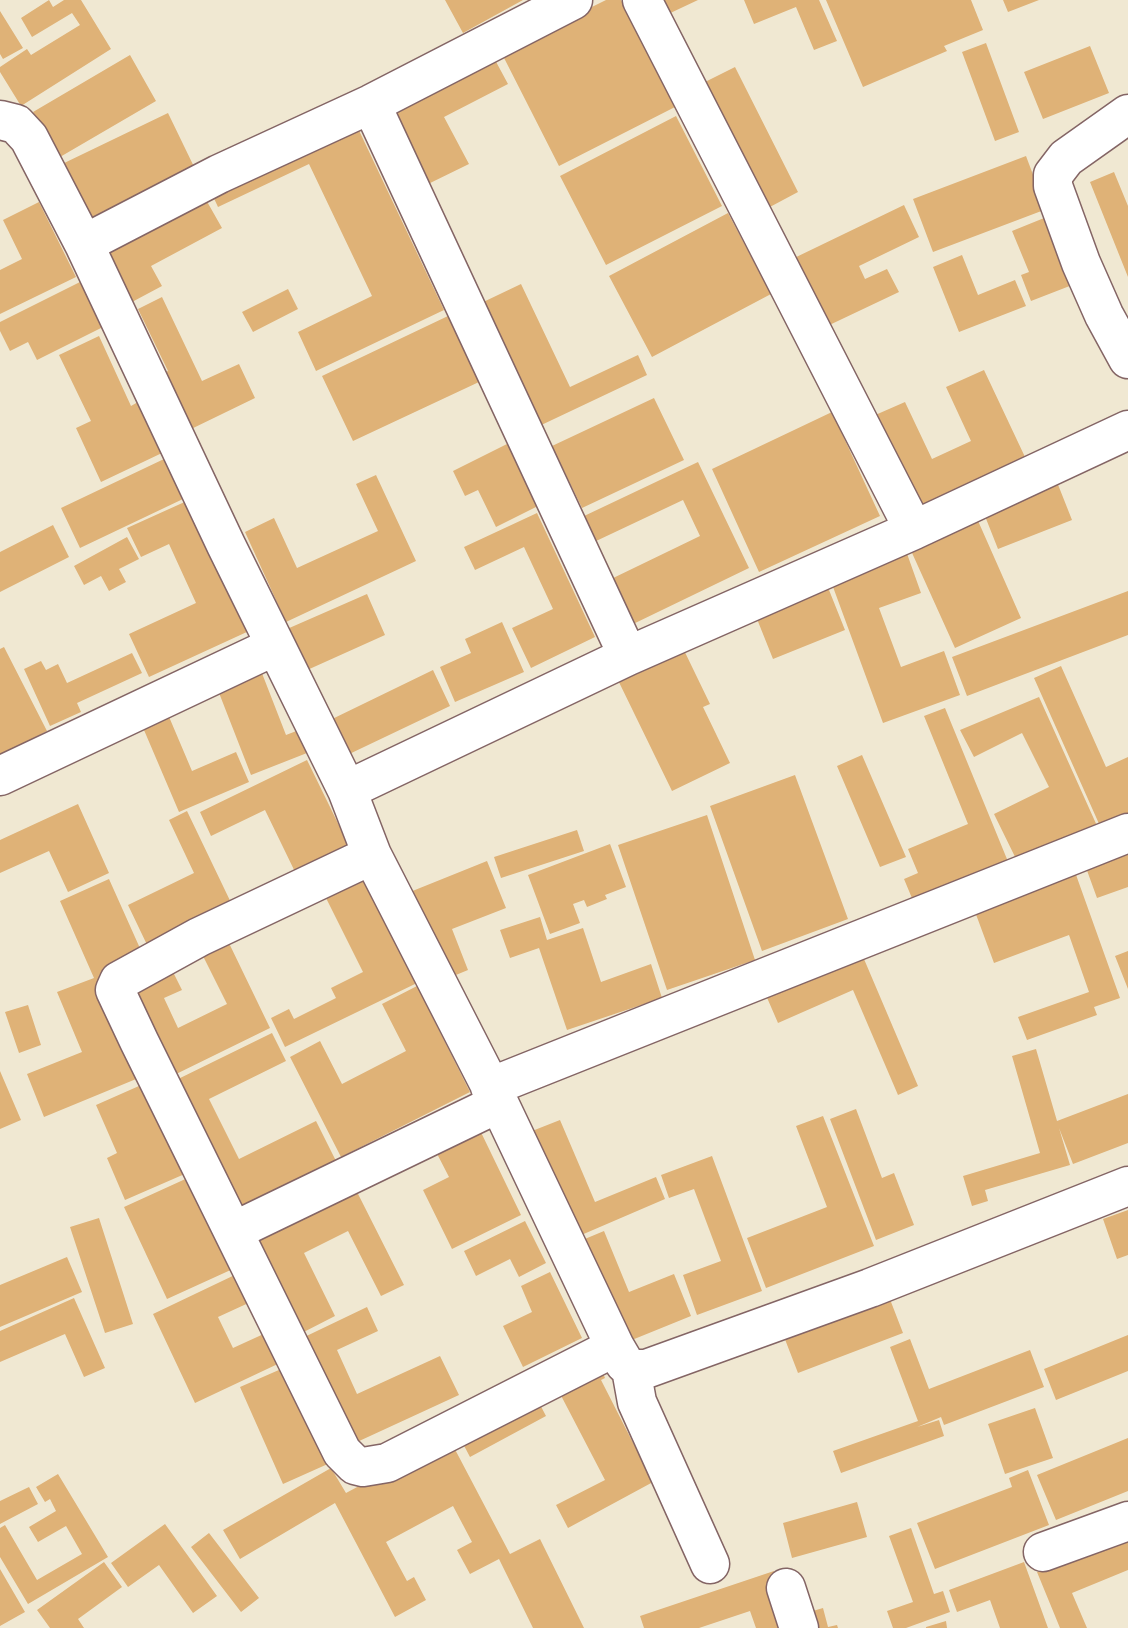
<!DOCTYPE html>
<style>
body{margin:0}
canvas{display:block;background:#f0e8d2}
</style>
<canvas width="1128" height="1628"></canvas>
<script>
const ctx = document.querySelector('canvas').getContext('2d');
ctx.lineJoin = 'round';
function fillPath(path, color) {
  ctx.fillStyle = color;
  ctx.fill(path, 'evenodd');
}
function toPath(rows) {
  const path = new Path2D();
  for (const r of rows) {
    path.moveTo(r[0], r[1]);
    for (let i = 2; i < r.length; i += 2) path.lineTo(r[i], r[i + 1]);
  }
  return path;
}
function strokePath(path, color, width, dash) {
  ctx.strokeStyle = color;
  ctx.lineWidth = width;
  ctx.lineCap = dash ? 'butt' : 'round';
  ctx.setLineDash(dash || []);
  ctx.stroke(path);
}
const building = toPath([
 [49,0,53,7,64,0,81,0,111,49,21,106,0,72,0,67,27,49,31,55,80,25,72,13,32,37,21,18],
 [445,0,523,0,463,33],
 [606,0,621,0,675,107,559,166,501,52],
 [657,0,698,0,664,16],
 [744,0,819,0,837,41,814,50,796,7,754,24],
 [826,0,971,0,983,30,944,46,947,51,863,87],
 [1003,0,1039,0,1008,12],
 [0,11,23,48,3,59,0,54],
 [986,43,1019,132,995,141,962,52],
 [1090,46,1109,93,1043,119,1024,72],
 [130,55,156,101,60,157,33,112],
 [494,58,508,84,444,117,469,164,424,186,386,113],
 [735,67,798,192,768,208,705,82],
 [168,113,198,175,88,228,58,166],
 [676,116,722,206,606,265,560,176],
 [355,122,444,310,316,371,298,332,372,296,309,164,218,207,211,192],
 [1026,156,1035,180,1052,207,933,252,913,199],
 [1114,172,1128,206,1128,277,1090,182],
 [205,198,222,228,151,266,162,286,132,302,106,252],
 [39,202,76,277,0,314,0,270,22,259,3,220],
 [904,205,919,237,859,266,865,279,887,269,899,292,821,329,788,261],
 [728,213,771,294,652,357,609,276],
 [1054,214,1080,282,1031,301,1021,275,1029,272,1012,231],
 [962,255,978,295,1015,280,1026,306,959,332,933,267],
 [80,282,103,327,37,360,28,342,10,351,0,331,0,322],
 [521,284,570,387,638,355,647,375,535,428,477,305],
 [288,289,298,309,253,332,242,312],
 [162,297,202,381,239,364,255,398,185,432,158,376,168,371,138,309],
 [448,316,479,382,353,441,322,376],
 [99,336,131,406,138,402,162,453,101,482,76,428,91,421,59,355],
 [984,370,1025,457,916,507,873,416,905,402,932,459,971,441,946,387],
 [654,398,684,460,582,508,552,446],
 [832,412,880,516,759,572,712,469],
 [509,443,540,505,496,527,478,490,465,496,453,471],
 [164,459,183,499,80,548,61,508],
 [698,462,749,568,629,626,607,581,700,536,683,500,594,542,582,517],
 [376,475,416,561,286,622,245,532,274,518,297,568,378,531,356,484],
 [1055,477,1072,520,998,549,981,506],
 [189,500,249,631,149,677,129,634,196,603,169,544,141,557,127,528],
 [537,513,595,637,531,668,512,628,553,609,524,547,475,570,464,547],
 [975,514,1021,618,955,648,908,544],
 [53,525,69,557,0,592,0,552],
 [127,537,139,559,119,569,126,582,109,591,101,576,84,585,74,566],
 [905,548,921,593,879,608,901,667,944,651,960,695,883,723,829,576],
 [825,580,845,630,773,659,753,609],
 [1128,591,1128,635,967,696,952,657],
 [367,594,385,635,305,671,287,629],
 [502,622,524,672,455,702,440,667,471,653,465,639],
 [680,642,710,704,703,707,730,763,672,791,615,674],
 [4,647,47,731,0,756,0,649],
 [132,653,142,673,77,703,81,712,50,726,24,669,41,661,46,670,58,664,67,683],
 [258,663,286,735,299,730,307,753,251,775,214,680],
 [1061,666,1106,767,1128,757,1128,813,1100,826,1034,678],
 [433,670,450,706,343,757,326,722],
 [1039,697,1098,828,1019,865,994,814,1049,787,1022,733,974,757,960,730],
 [164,705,192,771,236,752,249,782,179,812,138,716],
 [945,708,1009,864,914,903,904,879,918,873,908,849,968,824,924,716],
 [862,755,906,857,880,867,837,766],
 [307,760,352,852,298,878,265,810,211,836,200,812],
 [795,775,848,919,762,951,710,806],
 [78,804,109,873,68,892,49,851,0,873,0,840],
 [187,811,235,911,150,951,128,905,194,873,169,820],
 [707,815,755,960,667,990,618,845],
 [577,830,584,851,501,878,494,857],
 [610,844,626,887,605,895,607,899,587,907,584,900,573,904,580,923,550,934,528,875],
 [1128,849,1128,887,1097,898,1085,865],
 [487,861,506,908,452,929,468,970,451,977,410,892],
 [1075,872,1120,998,1094,1007,1097,1015,1027,1040,1018,1017,1089,992,1069,935,994,963,974,909],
 [364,876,417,983,285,1047,271,1018,289,1009,294,1019,336,998,331,988,363,972,325,896],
 [109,879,143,955,99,975,141,1077,44,1117,27,1074,82,1052,57,992,94,978,60,901],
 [540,917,547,940,583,928,601,982,651,964,662,998,567,1030,539,948,510,958,500,930],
 [227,939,270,1028,168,1078,127,994,173,972,182,990,164,998,178,1028,227,1004,201,952],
 [1128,951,1128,989,1115,956],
 [861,952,918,1086,898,1095,853,990,778,1023,765,993],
 [417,986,470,1092,341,1157,290,1057,320,1041,342,1084,406,1051,382,1004],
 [28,1005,41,1045,19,1053,5,1012],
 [272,1033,286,1061,209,1099,239,1159,316,1121,336,1161,235,1211,172,1082],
 [1036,1049,1057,1121,1128,1094,1128,1143,1073,1164,1059,1128,1070,1165,985,1190,988,1201,972,1206,963,1176,1040,1153,1012,1056],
 [0,1071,21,1120,0,1129],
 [148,1082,187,1173,125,1200,107,1158,117,1153,96,1105],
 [856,1109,882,1178,894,1173,914,1225,876,1240,830,1119],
 [823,1116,874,1246,766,1288,747,1238,827,1207,796,1126],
 [560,1120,595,1202,656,1177,665,1199,572,1239,527,1133],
 [476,1122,521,1215,452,1249,423,1190,449,1177,432,1144],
 [712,1156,762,1291,697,1315,683,1275,721,1261,694,1189,669,1198,661,1175],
 [192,1176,235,1268,167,1299,124,1207],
 [354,1186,404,1285,381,1296,348,1231,304,1253,335,1316,294,1337,245,1241],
 [1128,1210,1128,1255,1117,1259,1103,1219],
 [99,1218,133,1324,105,1333,70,1227],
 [525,1221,546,1263,519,1277,510,1259,476,1276,464,1251],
 [604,1231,629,1292,674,1274,691,1316,622,1344,580,1241],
 [67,1257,82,1292,0,1327,0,1285],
 [241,1272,255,1300,218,1317,233,1348,268,1332,282,1362,195,1403,153,1314],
 [550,1272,582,1338,523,1367,503,1326,532,1312,521,1286],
 [886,1289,903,1333,798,1373,781,1329],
 [74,1298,105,1368,84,1377,65,1334,0,1362,0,1331],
 [367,1307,378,1331,337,1350,357,1394,440,1356,459,1395,344,1448,294,1342],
 [1128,1335,1128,1371,1056,1400,1044,1369],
 [910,1339,929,1389,1030,1350,1044,1387,944,1425,941,1417,917,1427,939,1420,944,1436,841,1473,833,1451,918,1421,890,1347],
 [598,1362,605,1378,601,1380,653,1482,568,1528,556,1505,605,1480,555,1384],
 [288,1366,330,1463,283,1484,240,1387],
 [536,1397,546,1416,470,1457,460,1438],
 [1035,1408,1053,1458,1005,1474,988,1424],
 [449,1438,510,1554,540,1539,584,1628,533,1628,499,1559,470,1574,457,1550,472,1542,453,1506,386,1542,407,1581,414,1577,426,1600,395,1617,335,1503,240,1559,223,1530,331,1468,346,1493],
 [1128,1438,1128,1491,1056,1520,1037,1475],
 [1028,1470,1049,1525,935,1569,917,1523,1012,1487,1009,1478],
 [58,1474,108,1557,28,1604,0,1557,0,1528,5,1525,37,1580,82,1554,66,1526,38,1542,29,1527,56,1511,50,1499,45,1502,36,1487],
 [29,1487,38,1504,0,1524,0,1501],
 [857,1502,867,1537,792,1558,783,1523],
 [165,1524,217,1596,193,1613,159,1565,128,1587,111,1563],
 [911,1528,934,1594,943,1591,950,1612,906,1628,893,1628,887,1611,913,1602,889,1536],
 [209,1533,259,1598,241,1612,191,1547],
 [1128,1536,1128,1570,1072,1593,1087,1628,1060,1628,1037,1572],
 [104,1562,122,1587,78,1619,84,1628,50,1628,37,1610],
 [1024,1562,1048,1628,1000,1628,990,1600,957,1612,949,1590],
 [0,1569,25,1612,0,1626],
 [774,1571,793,1628,756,1628,750,1611,699,1628,644,1628,640,1616],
 [823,1608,828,1627,837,1625,838,1628,810,1628,806,1613],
 [946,1621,947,1628,926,1628,926,1627]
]);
const minor = toPath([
 [642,0,914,530],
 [371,104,628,656],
 [1128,114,1066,158,1053,175,1053,186,1081,263,1104,315,1128,359],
 [0,120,16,124,29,138,84,244,226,545,347,790,372,855,499,1103,615,1347,625,1364,631,1369,637,1402,710,1564],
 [84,244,219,174,371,104,573,0],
 [0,776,275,646],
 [347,790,628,656,914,530,1128,430],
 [372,855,199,937,119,981,115,990,139,1041,342,1452,355,1465,363,1467,387,1463,615,1347],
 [490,1087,1128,833],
 [234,1231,499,1103],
 [631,1369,646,1369,870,1288,1128,1186],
 [1043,1552,1128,1521],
 [786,1588,799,1628]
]);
fillPath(building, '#dfb277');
strokePath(minor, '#846565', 41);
strokePath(minor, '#fff', 38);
</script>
